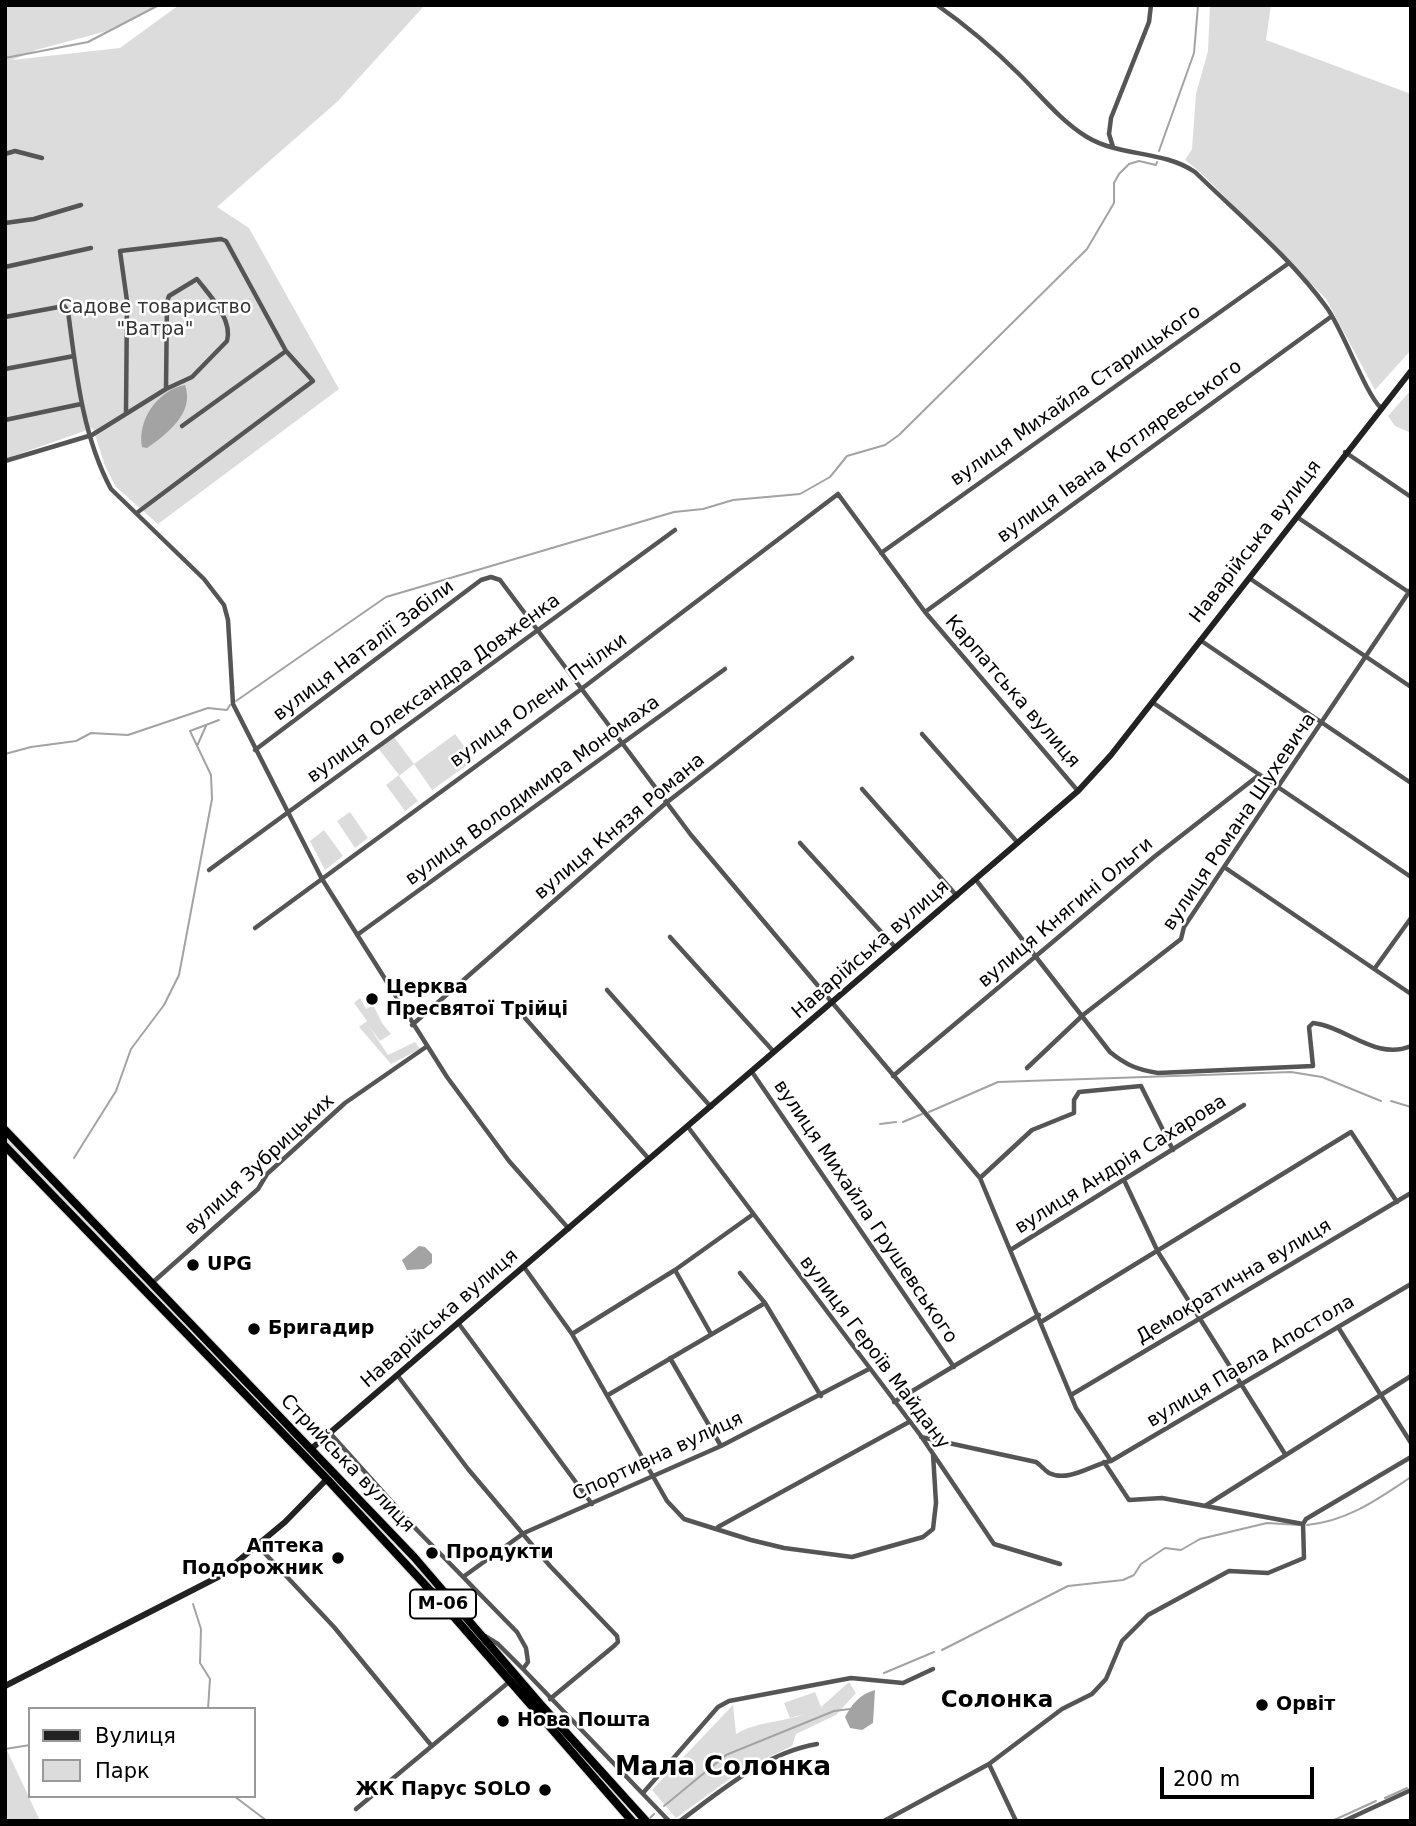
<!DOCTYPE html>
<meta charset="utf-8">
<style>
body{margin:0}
#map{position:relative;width:1416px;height:1826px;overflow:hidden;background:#fff;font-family:"DejaVu Sans",sans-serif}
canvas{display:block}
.frame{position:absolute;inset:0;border:7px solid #000;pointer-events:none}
.legend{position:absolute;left:28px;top:1707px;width:228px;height:91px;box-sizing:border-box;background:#fff;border:2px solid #999;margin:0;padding:9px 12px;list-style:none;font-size:21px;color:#000}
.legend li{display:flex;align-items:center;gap:14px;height:35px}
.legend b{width:35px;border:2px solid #999}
.scale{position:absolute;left:1160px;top:1767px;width:154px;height:32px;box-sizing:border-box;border:4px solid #000;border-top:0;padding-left:9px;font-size:21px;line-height:24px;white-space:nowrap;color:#000;-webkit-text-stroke:5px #fff;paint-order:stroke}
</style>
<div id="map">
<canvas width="1416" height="1826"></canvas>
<div class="frame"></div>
<ul class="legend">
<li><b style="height:9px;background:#222"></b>Вулиця</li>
<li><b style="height:19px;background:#dcdcdc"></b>Парк</li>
</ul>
<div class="scale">200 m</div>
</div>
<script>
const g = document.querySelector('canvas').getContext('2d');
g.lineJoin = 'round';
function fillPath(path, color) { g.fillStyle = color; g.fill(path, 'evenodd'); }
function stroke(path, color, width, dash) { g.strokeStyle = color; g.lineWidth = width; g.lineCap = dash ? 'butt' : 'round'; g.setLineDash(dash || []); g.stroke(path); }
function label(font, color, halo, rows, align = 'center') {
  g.font = font + ' "DejaVu Sans",sans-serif'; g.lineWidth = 5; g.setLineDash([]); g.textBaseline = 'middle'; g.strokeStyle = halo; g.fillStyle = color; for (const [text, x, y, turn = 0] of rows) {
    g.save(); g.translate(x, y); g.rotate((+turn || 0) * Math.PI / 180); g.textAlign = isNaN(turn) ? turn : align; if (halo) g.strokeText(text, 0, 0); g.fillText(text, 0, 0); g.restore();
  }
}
const green = new Path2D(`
 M5 5H159L107 31 36 50 12 60 120 48 179 5H425L337 102 217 207 249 228 339 389 158 524 116 487 105 466 93 428 5 459Z
 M1210 5H1271L1266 40 1411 94V350L1375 390 1326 299 1200 172 1185 160 1192 149 1196 94 1208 51Z
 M1411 390V433L1395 426 1388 416Z
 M455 734 474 760 432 790 414 764 399 776 418 801 405 811 386 785 399 775 378 748 394 737 414 764Z
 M350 812 368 838 355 848 337 821Z
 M324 830 343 856 325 870 310 841Z
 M360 998 366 1009 373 1005 382 1023 391 1034 380 1041 368 1025 388 1055 415 1042 420 1049 391 1064 359 1027 367 1021 354 1003Z
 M5 1137 217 1355 216 1356 5 1143Z
 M849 1682 856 1693 836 1715 796 1734 792 1746 742 1770 676 1818 652 1790 733 1705 736 1734C758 1721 781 1723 805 1714L790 1718 784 1703 815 1692 821 1707Z
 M5 1746 40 1821H5Z`);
const water = new Path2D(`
 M185 385C195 413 167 434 147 448L142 447C137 420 158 390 185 385Z
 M419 1246 425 1247 432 1254V1263L424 1269 407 1270 402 1260Z
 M875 1690 873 1723 862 1730 850 1728 845 1717C853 1703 859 1695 875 1690Z`);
const stream = new Path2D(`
 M5 58 88 42 159 5
 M1159 151 1194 53 1198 5
 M236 701 386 597 674 512 703 509 733 500 800 494 830 477 847 456 885 445 899 435 1087 249 1114 203V183L1119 174 1129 164 1139 161 1156 165 1157 162
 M197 746 206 726
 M5 754 31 747 76 741 91 733 128 735 208 708 227 710 230 705
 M1391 1101 1411 1107
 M929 1112 998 1082 1291 1072 1322 1077 1381 1101
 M903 1122 922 1114
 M880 1124 896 1122
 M74 1158 116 1091 131 1049 164 1005 179 975 212 799 211 775 190 731 219 720
 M1307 1525C1348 1521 1378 1499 1411 1477
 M193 1604 201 1629 200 1663 210 1679 208 1709
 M942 1650 1068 1586 1123 1580 1134 1575 1141 1564 1165 1548 1181 1550 1200 1539 1267 1523 1299 1525
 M884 1673 934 1652
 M5 1749 30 1745
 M234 1796 267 1821
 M1385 1798 1407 1788
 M664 1806 726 1755 834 1711 850 1709
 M650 1818 654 1814
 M1332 1821 1376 1801`);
const street = new Path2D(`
 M937 5C967 26 994 49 1020 75 1041 96 1061 121 1087 137 1120 157 1163 150 1195 172 1240 216 1290 257 1327 308 1344 332 1365 393 1381 408
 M1113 147 1109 134 1111 118 1149 22 1151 5
 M5 154 15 151 42 158
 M5 223 34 219 81 205
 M5 267 91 248
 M5 317 64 306 68 311C76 371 82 435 111 489L204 579 224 605 228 620 233 704 322 879 447 1077 509 1161 569 1229
 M5 369 74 356
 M126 412 127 301 120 251 221 239 226 241 286 351 313 381 138 512
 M5 420 81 404
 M182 426 286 351
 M1345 452 1411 497
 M5 461 92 435 166 389 192 377 227 341C233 319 210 296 197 279L169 296 167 302 166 389
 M838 496V494L925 612 1078 791
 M1297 517 1410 593
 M881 553 1289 263
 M1249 578 1411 687
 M925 612 1332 316
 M1200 640 1411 783
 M1152 702 1411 877
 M922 734 1018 843
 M255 750 481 580 491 577 500 580 691 835 980 1178 1076 1408 1111 1461
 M862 789 957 896
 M800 843 896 948
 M1224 867 1411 994
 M209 870 675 530
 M976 880 1110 1052C1126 1065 1138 1070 1158 1073L1313 1066 1309 1027 1313 1023C1347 1027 1376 1061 1411 1046
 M255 928 580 690 838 494
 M357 935 725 669
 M670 937 774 1052
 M1375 968 1411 918
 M607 990 711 1107
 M525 1018 649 1159
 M412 1025 666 803 852 658
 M1027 1068 1083 1015 1181 939 1184 927 1224 867 1411 589
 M752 1072 954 1367
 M893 1076 1154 857 1259 775
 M688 1127 921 1436 994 1544 1060 1564
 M980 1178 1032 1130 1074 1113V1100L1079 1092 1141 1086 1173 1150
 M1124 1180 1158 1252 1285 1454
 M1012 1249 1244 1105
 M524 1267 572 1334 667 1501 684 1519 751 1540 784 1548 852 1557 923 1537 933 1529 936 1503 933 1454
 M675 1270 711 1334
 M740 1273 765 1303 821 1396
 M152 1283 258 1189 267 1174 345 1103 426 1047
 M1041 1322 1351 1132 1397 1202
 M459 1324 592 1504
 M1338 1327 1411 1443
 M572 1334 675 1270 752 1215
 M670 1358 721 1446
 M398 1376 468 1469 550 1566 617 1636 618 1642 614 1646 550 1699
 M608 1395 765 1303
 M1071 1395 1411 1193
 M894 1402 1039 1315
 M330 1433 417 1530 517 1632 526 1648 528 1662 523 1669
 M921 1437 1036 1462C1041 1465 1044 1470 1049 1473 1069 1483 1092 1464 1111 1461L1411 1284
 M1104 1462 1129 1500 1162 1498 1303 1524
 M1205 1506 1411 1376
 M1303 1524 1306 1519 1411 1457
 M718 1527 909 1422
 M258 1546 334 1627 431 1745
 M463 1577 524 1533 721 1446 869 1369
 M485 1636 498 1644 523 1669 669 1821
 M989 1764 1016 1821
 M643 1793 718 1707 729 1701 851 1678 903 1683 933 1669
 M356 1809 509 1682
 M680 1821C722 1790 765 1753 817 1744
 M884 1821 989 1764 1062 1709 1092 1694 1106 1679 1122 1641 1148 1615 1229 1571 1268 1573 1304 1558 1303 1524
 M1344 1821 1411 1790`);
const secondary = new Path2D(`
 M311 1449 1078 791 1111 755 1411 371
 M5 1686 220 1576 285 1522 327 1479`);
const highway = new Path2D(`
 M5 1130 414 1557 543 1707 646 1821
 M5 1146 327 1479 441 1602 632 1821`);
const markers = [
 [372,999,7,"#000"],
 [193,1265,7,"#000"],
 [254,1329,7,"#000"],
 [432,1553,7,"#000"],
 [338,1558,7,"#000"],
 [1262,1705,7,"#000"],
 [503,1721,7,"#000"],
 [545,1790,7,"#000"]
];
const shields = [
 [443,1604,66]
];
const shieldNames = [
 ["М-06",443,1604]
];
const parkNames = [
 ["Садове товариство",155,308],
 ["\"Ватра\"",155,330]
];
const streetNames = [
 ["вулиця Михайла Старицького",1076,396,-35],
 ["вулиця Івана Котляревського",1120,452,-36],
 ["Наварійська вулиця",1256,542,-52],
 ["вулиця Наталії Забіли",364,651,-37],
 ["вулиця Олександра Довженка",434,689,-36],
 ["Карпатська вулиця",1012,692,49],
 ["вулиця Олени Пчілки",539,701,-36],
 ["вулиця Володимира Мономаха",533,791,-36],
 ["вулиця Романа Шухевича",1240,822,-56],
 ["вулиця Князя Романа",620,827,-40],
 ["вулиця Княгині Ольги",1066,913,-40],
 ["Наварійська вулиця",871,950,-41],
 ["вулиця Зубрицьких",260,1165,-43],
 ["вулиця Андрія Сахарова",1121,1165,-32],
 ["вулиця Михайла Грушевського",865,1212,56],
 ["Демократична вулиця",1234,1282,-31],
 ["Наварійська вулиця",440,1319,-41],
 ["вулиця Героїв Майдану",874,1353,53],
 ["вулиця Павла Апостола",1251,1362,-31],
 ["Спортивна вулиця",658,1457,-25],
 ["Стрийська вулиця",347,1464,46]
];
const poiNames = [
 ["Церква",386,988],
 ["Пресвятої Трійці",386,1010],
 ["UPG",207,1265],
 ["Бригадир",268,1329],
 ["Аптека",324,1547,"right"],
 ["Подорожник",324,1569,"right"],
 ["Продукти",446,1553],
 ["Орвіт",1276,1705],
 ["Нова Пошта",517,1721],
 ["ЖК Парус SOLO",531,1790,"right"]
];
const quarterNames = [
 ["Солонка",997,1701]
];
const districtNames = [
 ["Мала Солонка",723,1768]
];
fillPath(green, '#dcdcdc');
fillPath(water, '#a3a3a3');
stroke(stream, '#a3a3a3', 2);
stroke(highway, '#dbdbdb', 10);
stroke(street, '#555', 4.5);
stroke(secondary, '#222', 6);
stroke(highway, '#000', 8);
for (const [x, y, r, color] of markers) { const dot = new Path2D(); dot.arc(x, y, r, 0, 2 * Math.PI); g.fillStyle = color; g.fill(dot); stroke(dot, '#fff', 2.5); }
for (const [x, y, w] of shields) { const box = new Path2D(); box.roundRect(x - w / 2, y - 14.5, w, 29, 5); g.fillStyle = '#fff'; g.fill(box); stroke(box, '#000', 2); }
label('bold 18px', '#000', null, shieldNames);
label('19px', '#333', '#fff', parkNames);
label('19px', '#000', '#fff', streetNames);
label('bold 19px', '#000', '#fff', poiNames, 'left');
label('bold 23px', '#000', '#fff', quarterNames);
label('bold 26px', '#000', '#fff', districtNames);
</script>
